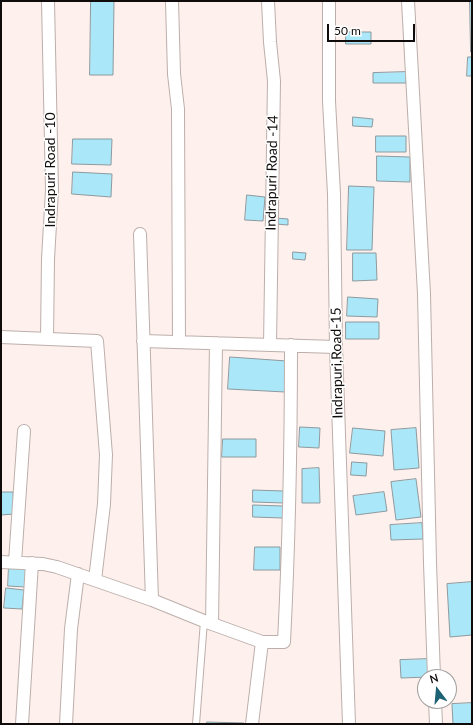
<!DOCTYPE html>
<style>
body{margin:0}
#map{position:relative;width:473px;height:725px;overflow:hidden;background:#fef0ec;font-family:Lato,sans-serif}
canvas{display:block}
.frame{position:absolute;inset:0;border:2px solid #100c0b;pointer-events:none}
.north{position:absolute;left:417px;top:669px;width:40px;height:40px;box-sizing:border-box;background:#fff;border:1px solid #9f9e9d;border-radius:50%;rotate:344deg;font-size:11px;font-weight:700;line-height:16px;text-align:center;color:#100c0b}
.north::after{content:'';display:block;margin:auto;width:14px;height:18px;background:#1c6273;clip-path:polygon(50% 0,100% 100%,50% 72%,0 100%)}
.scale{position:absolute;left:327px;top:24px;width:88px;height:18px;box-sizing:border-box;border:2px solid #100c0b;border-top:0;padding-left:5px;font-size:12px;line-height:14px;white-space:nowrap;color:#100c0b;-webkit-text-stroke:3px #fff;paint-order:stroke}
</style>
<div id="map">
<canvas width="473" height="725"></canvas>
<div class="frame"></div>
<div class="north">N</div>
<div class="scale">50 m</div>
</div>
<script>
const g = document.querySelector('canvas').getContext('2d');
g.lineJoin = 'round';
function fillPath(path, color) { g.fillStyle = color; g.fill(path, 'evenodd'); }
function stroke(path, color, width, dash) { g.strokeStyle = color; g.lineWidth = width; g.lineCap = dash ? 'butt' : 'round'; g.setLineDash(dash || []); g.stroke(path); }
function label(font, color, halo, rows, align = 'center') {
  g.font = font + ' Lato,sans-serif'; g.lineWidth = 3; g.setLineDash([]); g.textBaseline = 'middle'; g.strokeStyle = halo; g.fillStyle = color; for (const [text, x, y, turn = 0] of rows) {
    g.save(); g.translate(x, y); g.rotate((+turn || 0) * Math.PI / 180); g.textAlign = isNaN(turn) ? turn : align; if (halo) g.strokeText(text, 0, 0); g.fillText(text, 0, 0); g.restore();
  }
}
const building = new Path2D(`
 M91 1H114L113 75H90Z
 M470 1H472V52H471Z
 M346 32H371V44H346Z
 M468 57H472V76H467Z
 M406 72V83H373V73Z
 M353 117 373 119 372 127 353 126Z
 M376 136H406V152H376Z
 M73 139H112L111 165 72 164Z
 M377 156 410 157V182L377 181Z
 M73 172 112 174 111 197 72 194Z
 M349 186 374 187 372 250H347Z
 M247 195 265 197 263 221 245 220Z
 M276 218 288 219V225L276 224Z
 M293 252 306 253 305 260 293 259Z
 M353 253H376L377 280 353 281Z
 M348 297 378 299 377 317 347 316Z
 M346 322H379V339H346Z
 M230 357 287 361 285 392 228 389Z
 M300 427 320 428 319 448 299 447Z
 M353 428 385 431 383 456 350 453Z
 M416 428 419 468 394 470 391 430Z
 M223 439H256V457H222Z
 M352 462 367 463 366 476 351 475Z
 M319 468 320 503H302V469Z
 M416 479 421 517 396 520 391 482Z
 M253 490 284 491V503L253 502Z
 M1 492H13L14 514 1 515Z
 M384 492 387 511 356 515 353 496Z
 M253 505 283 506V518L253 517Z
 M422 523 423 539 391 540 390 525Z
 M255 547H280V570H254Z
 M9 565 26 566 25 587 8 586Z
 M472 582V635L450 637 447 584Z
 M6 588 24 590 22 609 4 608Z
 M429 659V677L401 678 400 660Z
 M472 703V724H453L452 704Z
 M207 722 244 723V724H207Z`);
const lane = new Path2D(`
 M196 724 204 621`);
const street = new Path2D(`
 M172 1 174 74 178 109 179 342
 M268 1 270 42 274 81 270 345
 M329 1V101L334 194 336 347 349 724
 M408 1 424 294 430 563 434 677
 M140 234 152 600
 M1 337 97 341 106 455 104 504 95 580
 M47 339 48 259 52 190 48 1
 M143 341 336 347
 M1 562 43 564 57 567 152 600 204 621 262 642H284C289 543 291 445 291 345
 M15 562 24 431
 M212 624 216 343
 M435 701 436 724
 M22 724 32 563
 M66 724 71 629 78 574
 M252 724 262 642`);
const streetNames = [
 ["Indrapuri Road -10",50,170,-90],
 ["Indrapuri Road -14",272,173,-89],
 ["Indrapuri,Road-15",337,363,-91]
];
fillPath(building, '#aae7f9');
stroke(building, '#8d9a9e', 1);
stroke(lane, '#bcafab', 8);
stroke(street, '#bcafab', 14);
stroke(lane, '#fff', 6);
stroke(street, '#fff', 12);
label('14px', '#100c0b', '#fff', streetNames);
</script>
